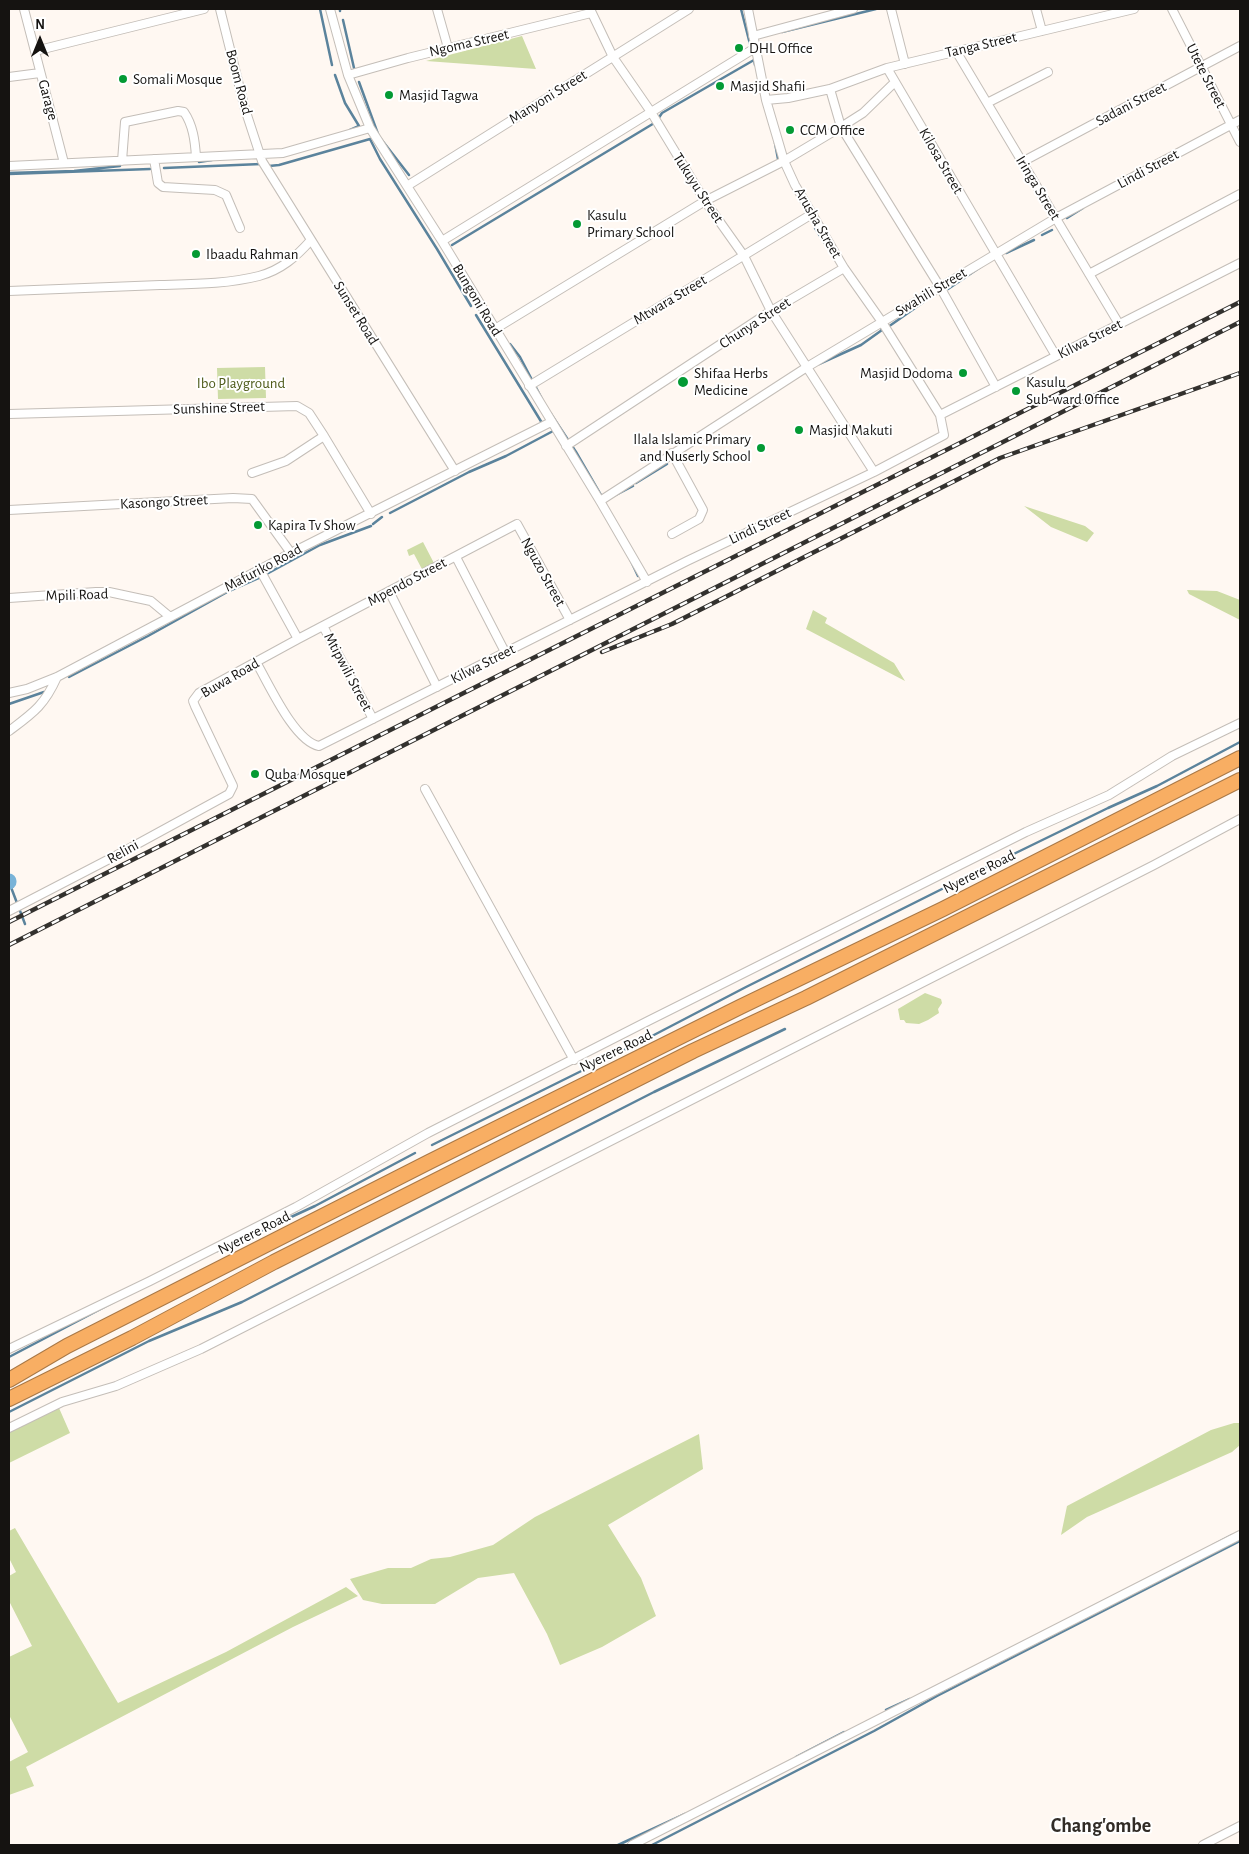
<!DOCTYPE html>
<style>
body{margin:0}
#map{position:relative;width:1249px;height:1854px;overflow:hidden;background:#fff8f2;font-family:"Alegreya Sans",sans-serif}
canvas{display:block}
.frame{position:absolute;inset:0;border:10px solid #151311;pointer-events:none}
.north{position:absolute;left:15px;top:15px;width:50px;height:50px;-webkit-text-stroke:4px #fff;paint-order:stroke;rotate:0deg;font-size:14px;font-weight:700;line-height:20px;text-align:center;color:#151311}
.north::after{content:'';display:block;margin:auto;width:18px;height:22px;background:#151311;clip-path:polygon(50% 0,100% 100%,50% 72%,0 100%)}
</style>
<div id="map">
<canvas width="1249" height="1854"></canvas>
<div class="frame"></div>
<div class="north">N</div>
</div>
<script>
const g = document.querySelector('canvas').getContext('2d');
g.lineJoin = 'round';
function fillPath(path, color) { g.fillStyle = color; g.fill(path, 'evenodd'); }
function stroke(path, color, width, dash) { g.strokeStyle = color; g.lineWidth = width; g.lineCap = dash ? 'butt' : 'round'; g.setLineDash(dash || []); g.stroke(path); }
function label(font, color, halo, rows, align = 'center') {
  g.font = font + ' "Alegreya Sans",sans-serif'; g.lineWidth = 4; g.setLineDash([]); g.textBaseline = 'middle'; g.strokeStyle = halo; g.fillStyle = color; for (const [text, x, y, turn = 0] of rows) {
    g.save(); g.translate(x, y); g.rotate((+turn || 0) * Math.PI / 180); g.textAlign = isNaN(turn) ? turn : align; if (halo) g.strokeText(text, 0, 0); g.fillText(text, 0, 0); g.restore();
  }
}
const green = new Path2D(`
 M522 36 536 69 426 61Z
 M265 367 266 398 218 399 217 368Z
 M1024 506 1085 526 1094 533 1087 542 1051 527Z
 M423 542 436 567 424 573 414 554 409 556 407 550Z
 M1187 590 1217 591 1240 600V620L1189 594Z
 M813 610 827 618 825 623 894 663 905 681 806 629Z
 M925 993 941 999 942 1003 938 1009 939 1013 928 1020 919 1024 906 1023 904 1020H900L898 1009Z
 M59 1408 70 1433 9 1463V1431Z
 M1234 1423H1240V1445L1232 1452 1087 1517 1061 1535 1067 1506 1211 1430Z
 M699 1434 703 1469 608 1525 641 1578 656 1616 602 1647 560 1665 547 1634 514 1573 478 1578 435 1604H382L363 1600 350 1579 388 1568H411L431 1559 450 1557 493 1545 535 1517Z
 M15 1528 118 1703 226 1652 346 1587 358 1596 293 1627 26 1767 34 1786 9 1795V1762L28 1752 9 1715V1657L32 1646 9 1601V1576L16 1572 9 1558V1531Z`);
const stream = new Path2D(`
 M320 9 332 65
 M340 9V11
 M741 9 751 48
 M343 20 354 68
 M782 32 876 9
 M335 75 345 103 359 126 350 130
 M359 82 378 134
 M381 139 409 175
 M775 143 778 159
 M199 162 212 160
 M269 166 279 165 370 139 380 159 437 249 471 306
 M164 168 261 164
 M9 173 74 171 120 166
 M9 174 150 169
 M1067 218 1083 208
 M815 228 826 245
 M1042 235 1052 230
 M452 245 656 122 662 113 754 60 755 65
 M1006 253 1034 240
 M947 286 948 289 982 266
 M476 315 542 423
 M888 327 925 301
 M510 344 520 357 542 399
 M819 364 861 345 882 330 881 328
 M551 414 576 452 602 497
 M636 483 667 464
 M612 497 633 486
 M390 513 469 472 506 456 555 430
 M373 524 382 517
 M631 561 638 576
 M69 677 148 636 229 591 263 576 320 545 371 526
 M9 704 44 692
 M9 882 25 924
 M432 1145 652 1036 746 987 948 886 1108 808 1157 786 1240 742
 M217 1251 315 1206 415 1153
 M9 1357 114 1302
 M9 1412 149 1341 242 1302 654 1092 785 1029
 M1213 1545 1232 1535
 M886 1710 910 1699
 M796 1757 844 1732
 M618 1845 685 1814
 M652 1845 874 1731 937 1696 1240 1541`);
const river = new Path2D(`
 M9 881V882`);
const street = new Path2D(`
 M24 9 64 163
 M220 9 245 109 262 161 455 471
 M330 9 348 75 370 128 442 241 600 501 647 582
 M437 9 448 48
 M590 9 613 57 651 112 705 201 744 256 771 311 874 472
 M891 9 905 64
 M1036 9 1042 31
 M1172 9 1240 142
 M753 36 853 9
 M35 51 204 9
 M956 51 1119 324
 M887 68 1056 356
 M348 75 408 58 591 13
 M9 77 40 73
 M830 89 841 127 940 287 996 387
 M766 100 788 98 830 89 887 68 1134 9
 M987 103 1048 72
 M154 159 158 183 163 187 215 190 226 195 240 228
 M122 161 125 122 178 111 184 112C193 125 195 141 196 157
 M1022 162 1240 46
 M9 166 283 153 370 128
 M407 186 689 9
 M442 241 755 48
 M1089 274 1240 194
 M9 291C59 289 110 287 160 285 193 284 227 284 259 276 281 270 296 257 311 240
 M495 329 705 201 784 161 841 127 863 113 895 82
 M529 386 812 214
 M9 414 297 406 309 413 324 436 371 514
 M940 415 1240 263
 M566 446 771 311 844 268
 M252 473 286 461 324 436
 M600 501 807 367 1056 218 1240 120
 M9 510 233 498 252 499 291 553
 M672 534 699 519 703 510 672 453
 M456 557 505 652
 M260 570 298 639
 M389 591 437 687
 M9 598 96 592H109L151 601 169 616
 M323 626 373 719
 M256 662C269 684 294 741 319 746L687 561 874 472 944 435 940 415 882 322 844 268 795 185 784 161 766 100 748 9
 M9 693 27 689 57 677 291 553 551 422
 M9 731C33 713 44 706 57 677
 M425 789 574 1060
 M9 911 119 854 229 794 233 786 195 706 193 701 199 693 298 639 517 524 570 620
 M9 1349 150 1281 296 1207 428 1133 648 1021 1026 832 1109 795 1172 756 1240 723
 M9 1428 62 1402 116 1386 201 1349 1154 865 1240 819
 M632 1845 1240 1535
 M1203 1845 1240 1826`);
const highway = new Path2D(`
 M9 1380 67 1346 429 1162 740 1007 943 909 1240 758
 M9 1399 132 1338 274 1262 693 1051 806 998 1240 780`);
const rail = new Path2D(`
 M602 652 672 624 1000 458 1240 373
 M9 922 1240 302
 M9 945 1240 322`);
const markers = [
 [739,48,5,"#039a34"],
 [123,79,5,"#039a34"],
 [720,86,5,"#039a34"],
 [389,95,5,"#039a34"],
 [790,130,5,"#039a34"],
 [577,224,5,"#039a34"],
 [196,254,5,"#039a34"],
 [963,373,5,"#039a34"],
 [683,382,6,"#039a34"],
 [1016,391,5,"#039a34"],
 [799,430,5,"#039a34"],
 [761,448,5,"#039a34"],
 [258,525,5,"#039a34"],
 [255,774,5,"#039a34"]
];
const streetNames = [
 ["Ngoma Street",469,43,-13],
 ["Tanga Street",981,45,-13],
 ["Utete Street",1206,76,63],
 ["Boom Road",239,82,75],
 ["Manyoni Street",548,97,-32],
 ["Garage",48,100,75],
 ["Sadani Street",1131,104,-28],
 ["Kilosa Street",941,161,60],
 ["Lindi Street",1148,169,-28],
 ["Tukuyu Street",698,188,57],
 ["Iringa Street",1038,188,59],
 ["Arusha Street",818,223,60],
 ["Swahili Street",931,292,-31],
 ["Bungoni Road",477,300,59],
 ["Mtwara Street",670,300,-31],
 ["Sunset Road",356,313,58],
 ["Chunya Street",755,323,-33],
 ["Kilwa Street",1090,339,-27],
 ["Sunshine Street",219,408,-2],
 ["Kasongo Street",164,502,-3],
 ["Lindi Street",760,526,-25],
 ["Mafuriko Road",263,568,-28],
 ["Nguzo Street",543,572,61],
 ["Mpendo Street",407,582,-28],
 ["Mpili Road",77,595,-2],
 ["Kilwa Street",483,664,-27],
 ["Mtipwili Street",348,672,62],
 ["Buwa Road",230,678,-30],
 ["Relini",123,852,-29],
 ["Nyerere Road",979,872,-27],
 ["Nyerere Road",616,1051,-26],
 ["Nyerere Road",254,1233,-27]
];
const poiNames = [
 ["DHL Office",749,48],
 ["Somali Mosque",133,79],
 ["Masjid Shafii",730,86],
 ["Masjid Tagwa",399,95],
 ["CCM Office",800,130],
 ["Kasulu",587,215],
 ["Primary School",587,232],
 ["Ibaadu Rahman",206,254],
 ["Shifaa Herbs",694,373],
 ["Medicine",694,390],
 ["Masjid Dodoma",953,373,"right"],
 ["Kasulu",1026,382],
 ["Sub-ward Office",1026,399],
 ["Masjid Makuti",809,430],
 ["Ilala Islamic Primary",751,439,"right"],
 ["and Nuserly School",751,456,"right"],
 ["Kapira Tv Show",268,525],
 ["Quba Mosque",265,774]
];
const parkNames = [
 ["Ibo Playground",241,383]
];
const districtNames = [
 ["Chang'ombe",1101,1826]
];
fillPath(green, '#cedca6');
stroke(stream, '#5b839c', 2.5);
stroke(river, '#79b3d8', 15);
stroke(street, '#c4beb8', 10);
stroke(highway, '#a97846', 16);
stroke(street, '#fff', 8);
stroke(highway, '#f8ae63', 14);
stroke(rail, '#33312e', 4.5);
stroke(rail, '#fff', 2.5, [8]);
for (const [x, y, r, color] of markers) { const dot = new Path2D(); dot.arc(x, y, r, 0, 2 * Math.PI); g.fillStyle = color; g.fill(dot); stroke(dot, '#fff', 2); }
label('15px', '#151311', '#fff', streetNames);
label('15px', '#151311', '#fff', poiNames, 'left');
label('15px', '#4f5c1c', '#fff', parkNames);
label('bold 20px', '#312c27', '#fff', districtNames);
</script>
